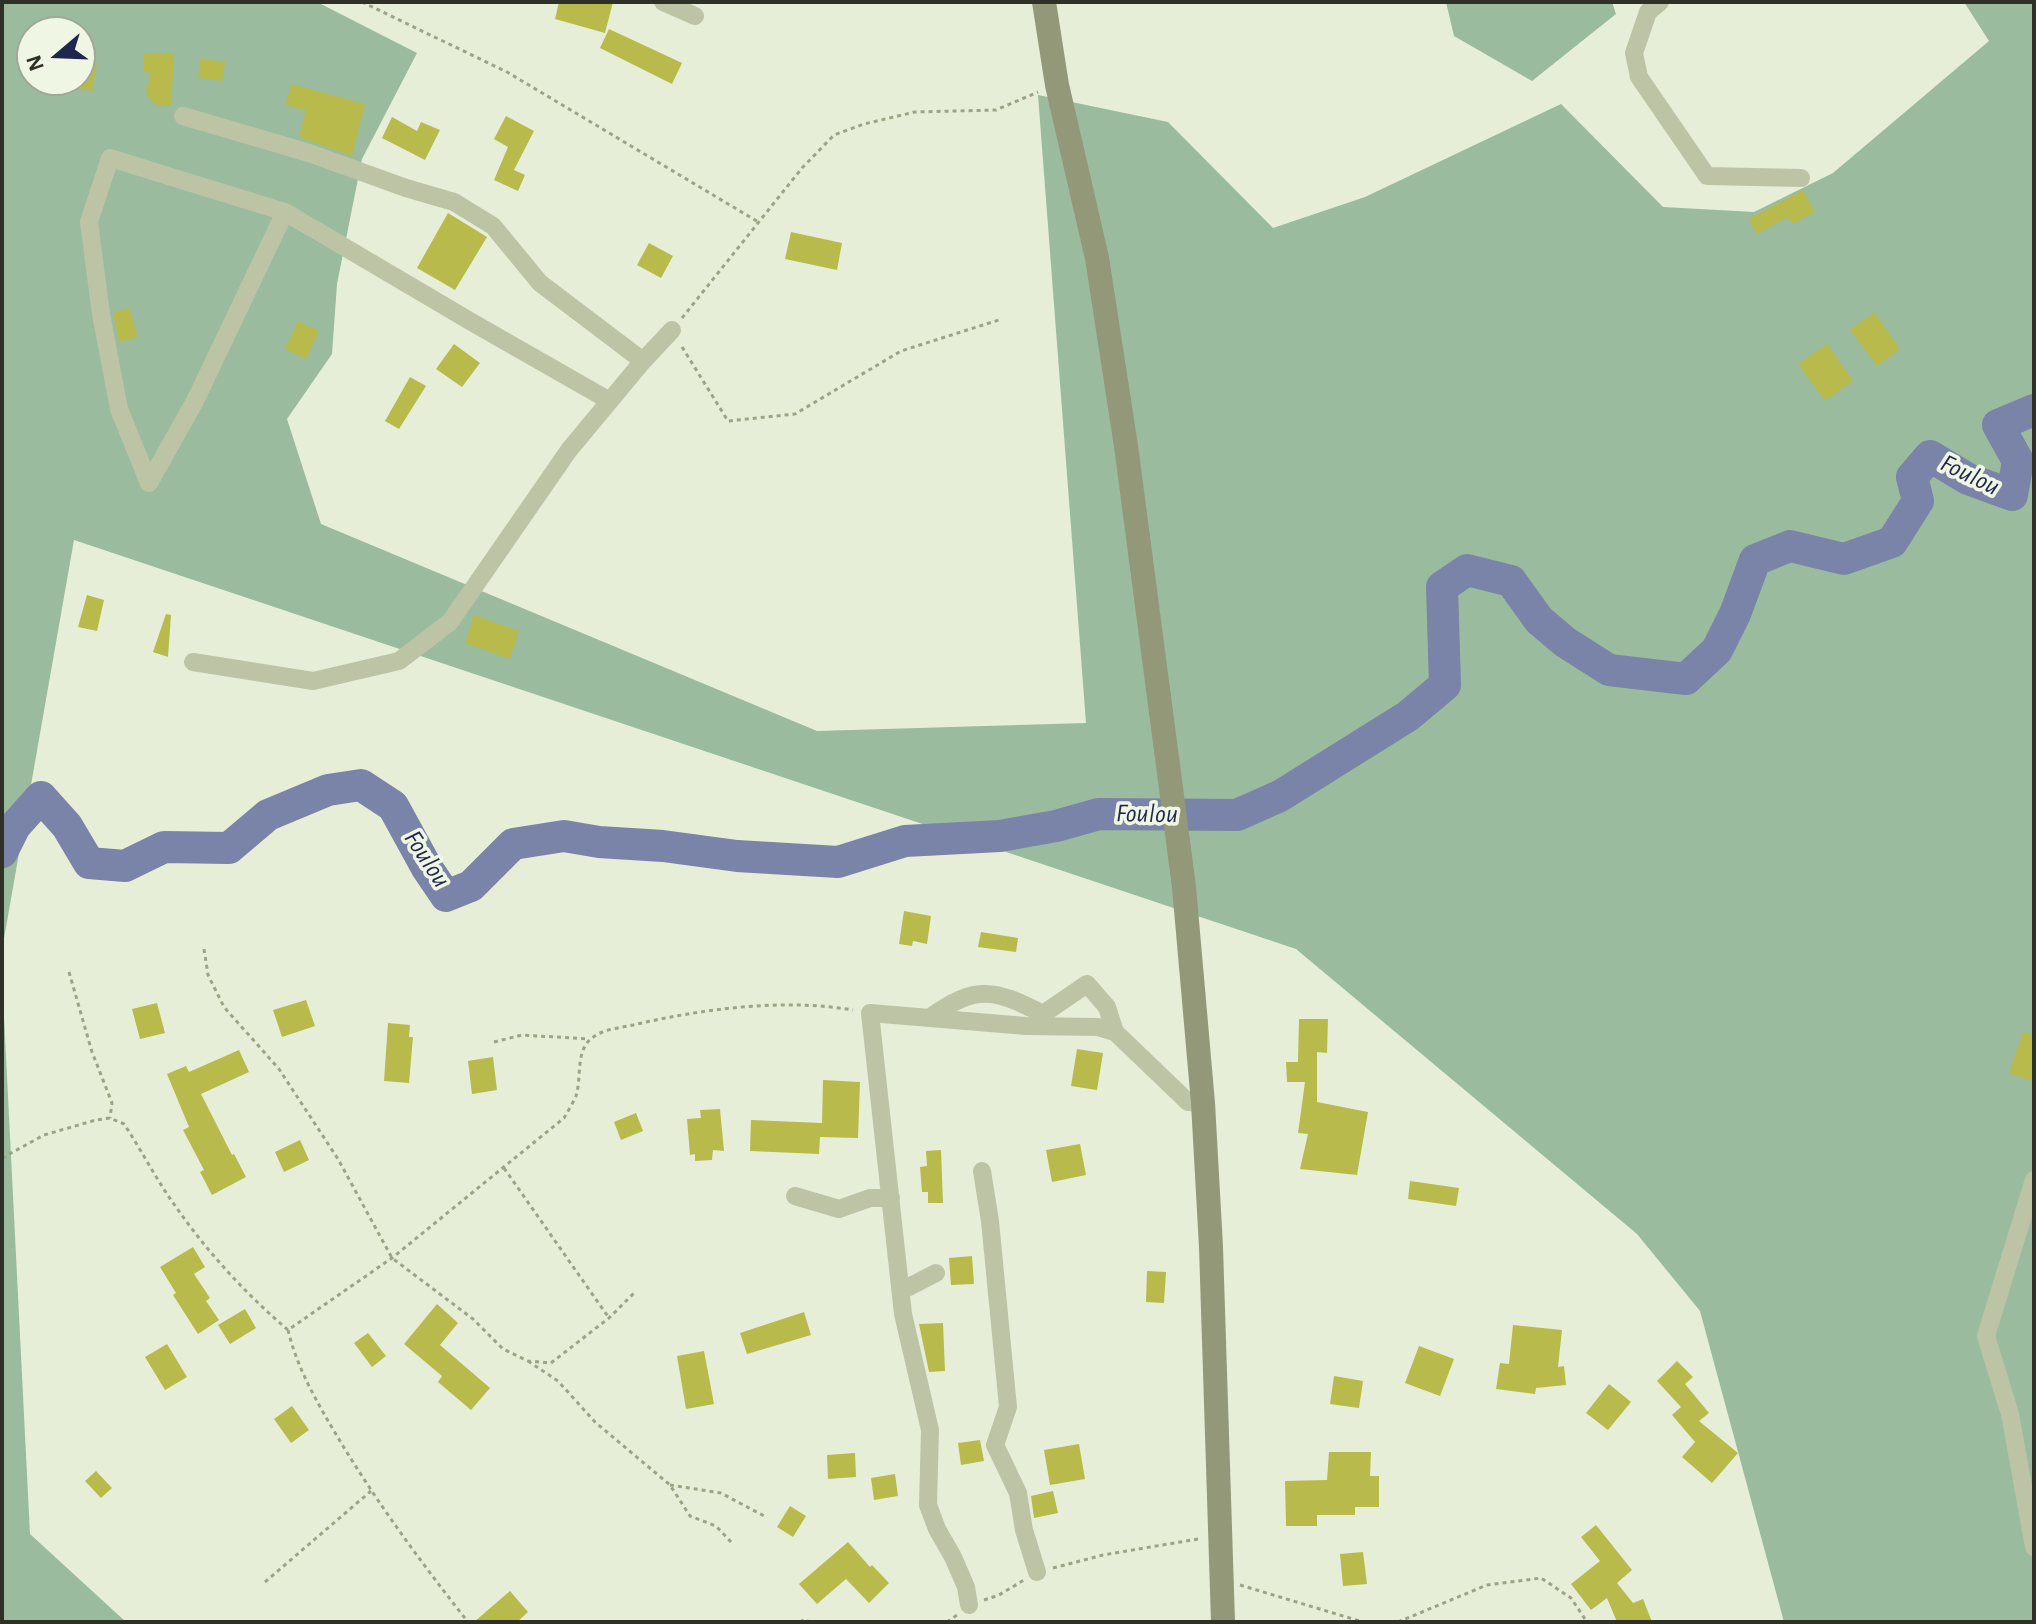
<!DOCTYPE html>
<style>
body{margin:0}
#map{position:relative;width:2036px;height:1624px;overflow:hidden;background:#e7eed8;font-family:"Alegreya Sans",sans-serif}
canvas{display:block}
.frame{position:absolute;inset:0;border:4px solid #303126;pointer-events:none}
.north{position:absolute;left:16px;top:16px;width:80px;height:80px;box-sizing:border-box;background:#f0f6e4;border:2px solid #a3a798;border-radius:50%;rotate:251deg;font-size:22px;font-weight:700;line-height:32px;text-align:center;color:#303126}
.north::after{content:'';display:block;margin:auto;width:28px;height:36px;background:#20274e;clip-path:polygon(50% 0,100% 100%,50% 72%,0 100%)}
</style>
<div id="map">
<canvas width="2036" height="1624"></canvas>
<div class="frame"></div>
<div class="north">N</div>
</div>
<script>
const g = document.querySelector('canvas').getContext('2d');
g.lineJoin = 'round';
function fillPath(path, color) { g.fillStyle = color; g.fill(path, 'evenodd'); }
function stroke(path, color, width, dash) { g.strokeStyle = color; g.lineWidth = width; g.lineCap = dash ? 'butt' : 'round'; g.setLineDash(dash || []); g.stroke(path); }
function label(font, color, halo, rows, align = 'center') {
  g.font = font + ' "Alegreya Sans",sans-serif'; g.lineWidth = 7; g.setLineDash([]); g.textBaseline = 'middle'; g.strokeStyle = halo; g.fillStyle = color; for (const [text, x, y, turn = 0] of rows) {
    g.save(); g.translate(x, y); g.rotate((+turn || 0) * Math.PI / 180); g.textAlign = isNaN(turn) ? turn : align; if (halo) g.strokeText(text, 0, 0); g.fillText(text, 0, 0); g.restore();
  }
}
const green = new Path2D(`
 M2 2H317L417 53 362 159 337 284 332 354 287 419 321 524 817 731 1086 723 1038 95 1168 122 1273 228 1365 197 1561 104 1663 207 1754 212 1833 173 1989 41 1964 2H2034V1622H1784L1700 1311 1637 1234 1296 949 74 540 2 950ZM32 32H80V80H32Z
 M1446 2H1612L1616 14 1532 81 1454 36Z
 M2 977 30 1534 126 1622H2Z`);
const river = new Path2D(`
 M2 852 15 826 41 797 67 826 89 863 125 866 164 847 229 848 268 815 328 790 361 785 393 806 427 868 446 896 471 886 513 844 564 836 599 842 663 846 737 856 838 862 905 841 1000 836 1056 826 1099 814 1237 815 1280 796 1408 716 1445 685 1442 587 1467 570 1511 581 1539 620 1565 642 1609 670 1686 679 1717 650 1735 614 1755 560 1790 546 1844 559 1892 542 1918 501 1912 477 1930 456 1968 479 2012 495 2018 461 1998 425 2034 410`);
const building = new Path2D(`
 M559 2H613L605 33 555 19Z
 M609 29 682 63 672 84 600 48Z
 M144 53 174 54 171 106H156L148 97 146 90 151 73 143 72Z
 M201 58 225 62 222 81 198 78Z
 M80 61 97 63 92 91 80 89Z
 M291 84 365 104 352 156 299 137 306 110 286 105Z
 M506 116 534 131 514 170 525 175 518 191 494 180 508 147 494 139Z
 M392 117 417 131 421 122 440 130 425 160 382 138Z
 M1803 190 1815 212 1792 224 1788 217 1757 234 1749 219Z
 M448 213 487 237 455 290 417 268Z
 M791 232 842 243 837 270 785 259Z
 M649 243 673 256 661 278 637 265Z
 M129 308 138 337 119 342 113 313Z
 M1874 312 1900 349 1877 366 1850 330Z
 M298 321 319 331 306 359 285 349Z
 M454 344 480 363 462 387 436 369Z
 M1827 344 1853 381 1825 401 1798 364Z
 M410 377 426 386 399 429 385 421Z
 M87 595 104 600 97 631 78 627Z
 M166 614 171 615 168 657 153 652Z
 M474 615 519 631 510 659 465 643Z
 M904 911 931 916 927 944 913 941 912 946 899 944Z
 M981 932 1018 938 1016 952 978 947Z
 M306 1000 315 1026 282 1037 273 1010Z
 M157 1003 165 1033 140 1039 132 1009Z
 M1299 1019H1328L1327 1053 1317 1052V1102L1368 1112 1357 1175 1300 1169 1308 1134 1298 1133 1305 1082H1287L1286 1062H1298Z
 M388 1023 410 1025 409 1037H413L409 1083 384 1081Z
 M2023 1032 2034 1036V1082L2009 1073Z
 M1077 1049 1103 1053 1097 1090 1071 1086Z
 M239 1050 249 1072 201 1094 232 1155 234 1154 246 1177 212 1195 200 1172 204 1170 183 1130 189 1127 167 1074 186 1066 189 1072Z
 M493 1057 497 1090 472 1094 468 1061Z
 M823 1080 860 1082 858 1138 820 1137 819 1154 750 1151 751 1120 822 1123Z
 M720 1109 724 1151 713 1150 712 1160 695 1161V1154L690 1155 687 1119 701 1118 700 1110Z
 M636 1113 643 1131 621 1140 614 1122Z
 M300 1140 309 1160 284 1172 275 1152Z
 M1080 1144 1086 1175 1052 1182 1046 1150Z
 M941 1150 943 1203H928V1192H922L920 1167 927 1166 926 1151Z
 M1410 1181 1459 1188 1456 1206 1408 1199Z
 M193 1247 205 1267 194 1274 210 1298 206 1301 219 1320 198 1334 173 1295 176 1293 160 1267Z
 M972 1256 974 1284 951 1285 949 1258Z
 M1147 1271 1166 1272 1164 1303 1146 1302Z
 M437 1304 458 1323 440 1345 490 1388 471 1410 438 1382 442 1376 404 1344Z
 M245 1309 256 1328 230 1344 218 1325Z
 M804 1312 811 1335 747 1354 740 1333Z
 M943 1323 945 1371 929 1372 919 1324Z
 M1513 1325 1562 1330 1558 1367 1564 1366 1566 1385 1536 1388 1535 1394 1496 1389 1500 1363 1509 1364Z
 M368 1333 386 1356 372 1367 354 1343Z
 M167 1344 187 1377 165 1390 145 1357Z
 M1419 1346 1454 1359 1440 1396 1405 1383Z
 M704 1351 714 1404 686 1409 677 1356Z
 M1677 1361 1693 1377 1685 1384 1709 1413 1699 1421 1738 1453 1712 1483 1682 1457 1695 1442 1672 1415 1681 1407 1657 1381Z
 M1334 1376 1363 1381 1359 1408 1330 1404Z
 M1609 1384 1631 1402 1608 1430 1586 1413Z
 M292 1406 309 1430 291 1443 274 1419Z
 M980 1440 984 1461 961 1465 958 1443Z
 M1079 1444 1085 1479 1050 1485 1044 1450Z
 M1329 1452H1371L1370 1476H1379V1507H1355V1515H1317V1526H1286L1285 1481 1327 1480Z
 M855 1453 856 1477 828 1479 827 1455Z
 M96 1471 112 1488 101 1498 85 1481Z
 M895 1474 898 1496 874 1500 871 1478Z
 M1053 1491 1058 1513 1034 1518 1031 1496Z
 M790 1506 806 1516 793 1537 777 1527Z
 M1596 1525 1632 1570 1617 1583 1633 1603 1643 1599 1652 1622H1617L1607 1598 1591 1610 1571 1584 1600 1561 1581 1537Z
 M848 1542 870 1567 872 1565 889 1583 869 1603 846 1579 817 1604 799 1584Z
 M1363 1552 1367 1584 1343 1586 1340 1554Z
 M510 1591 528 1612 517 1622H474Z`);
const path = new Path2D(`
 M362 2 507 72 760 223
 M682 318 802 168 834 135 864 124 915 112 996 110 1038 92
 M682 347 728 421 795 414 901 351 1002 319
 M204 949 208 975 224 1007 279 1069 338 1159 392 1258 473 1319 503 1349 528 1361 551 1363 609 1318 634 1293
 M69 972 92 1052 112 1103 110 1118
 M494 1042 522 1035 589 1039
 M2 1158 44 1135 96 1120 110 1118 124 1124C142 1151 157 1181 176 1207 208 1253 246 1294 288 1330L392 1258 564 1118C568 1111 573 1103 576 1096 582 1077 575 1051 592 1038 603 1029 619 1028 633 1025 702 1009 782 998 853 1010
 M504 1168 609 1318
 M288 1330C298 1372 321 1409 343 1446 381 1508 423 1565 468 1622
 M528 1361 558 1381 595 1422 670 1485 690 1516 716 1526 731 1542
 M670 1485 721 1493 766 1517
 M1053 1568 1103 1555 1198 1539
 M265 1582 371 1491
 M1240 1585 1363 1622
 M984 1600 999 1595 1024 1580
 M800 1622 806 1619 808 1622
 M947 1622 957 1615
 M1398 1622 1487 1585 1541 1578 1571 1598 1587 1622`);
const street = new Path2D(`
 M663 2 695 16
 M1660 2 1648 12 1634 53 1639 77 1707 176 1801 178
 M183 116 309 153 406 188 454 202 493 226 540 283 643 361
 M149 483 119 409 101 314 89 222 110 158 285 212 475 324 610 401
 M149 483 195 401 285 212
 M193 662 313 681 399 661 450 622 569 450 643 361 672 330
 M929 1018C977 984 994 989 1043 1014L1087 984 1107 1007 1115 1032
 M982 1171 990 1221 1008 1407 995 1445 1018 1493 1024 1530 1037 1572
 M2034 1180 1986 1336 2010 1414 2034 1547
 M795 1196 839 1209 870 1198H891
 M901 1291 936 1273
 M969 1605 966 1587 953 1557 937 1529 928 1505 930 1430 903 1314 870 1013 1026 1026 1098 1027 1115 1032 1188 1102 1203 1103`);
const secondary = new Path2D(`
 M1044 2 1057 85 1097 258 1126 446 1184 887 1203 1103 1211 1247 1223 1622`);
const waterNames = [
 ["Foulou",1970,475,26],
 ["Foulou",1147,814,1],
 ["Foulou",427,859,57]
];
fillPath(green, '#9abb9e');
stroke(river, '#7a83a8', 32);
fillPath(building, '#b8ba4b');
stroke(path, '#9da385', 3, [4, 4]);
stroke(street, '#bdc4a6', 18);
stroke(secondary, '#939878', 24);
label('italic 26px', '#20274e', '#f0f6e4', waterNames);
</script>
